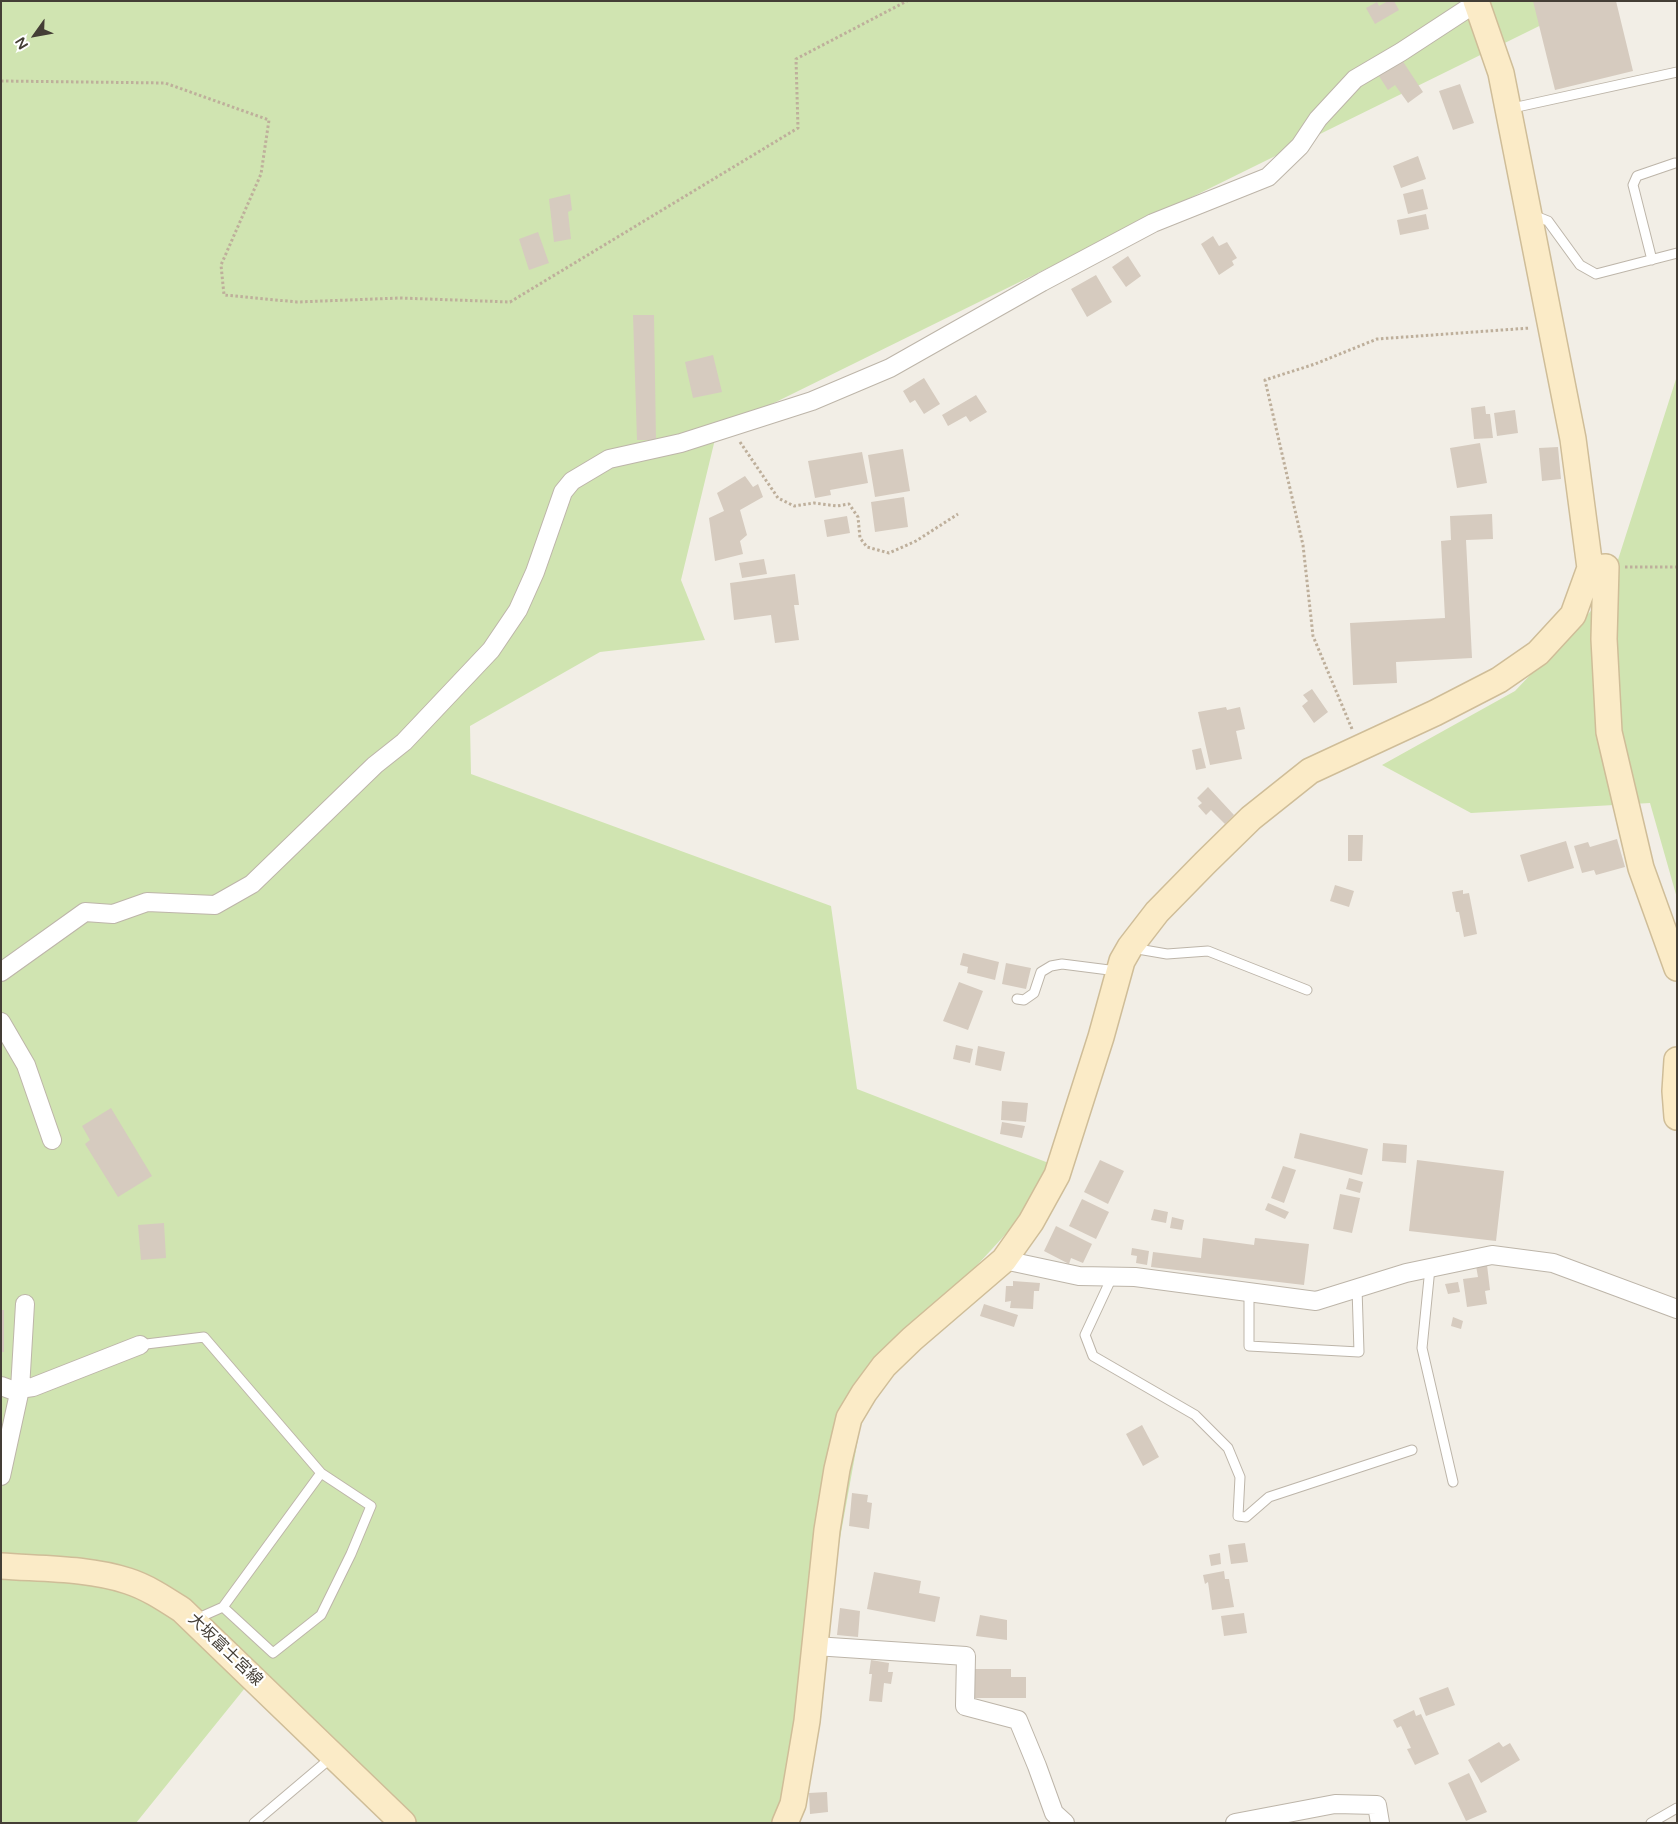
<!DOCTYPE html>
<meta charset="utf-8">
<style>
body{margin:0}
#map{position:relative;width:1678px;height:1824px;overflow:hidden;background:#f2eee6;font-family:"Varela Round",sans-serif}
canvas{display:block}
.frame{position:absolute;inset:0;border:2px solid #443e36;pointer-events:none}
.north{position:absolute;left:10px;top:10px;width:50px;height:50px;-webkit-text-stroke:4px #fff;paint-order:stroke;rotate:238deg;font-size:14px;font-weight:700;line-height:20px;text-align:center;color:#443e36}
.north::after{content:'';display:block;margin:auto;width:18px;height:22px;background:#443e36;clip-path:polygon(50% 0,100% 100%,50% 72%,0 100%)}
</style>
<div id="map">
<canvas width="1678" height="1824"></canvas>
<div class="frame"></div>
<div class="north">N</div>
</div>
<script>
const g = document.querySelector('canvas').getContext('2d');
g.lineJoin = 'round';
function fillPath(path, color) { g.fillStyle = color; g.fill(path, 'evenodd'); }
function stroke(path, color, width, dash) { g.strokeStyle = color; g.lineWidth = width; g.lineCap = dash ? 'butt' : 'round'; g.setLineDash(dash || []); g.stroke(path); }
function label(font, color, halo, rows, align = 'center') {
  g.font = font + ' "Varela Round","Noto Sans JP",sans-serif'; g.lineWidth = 4.5; g.setLineDash([]); g.textBaseline = 'middle'; g.strokeStyle = halo; g.fillStyle = color; for (const [text, x, y, turn = 0] of rows) {
    g.save(); g.translate(x, y); g.rotate((+turn || 0) * Math.PI / 180); g.textAlign = isNaN(turn) ? turn : align; if (halo) g.strokeText(text, 0, 0); g.fillText(text, 0, 0); g.restore();
  }
}
const green = new Path2D(`
 M1 1H1590L717 431 681 580 705 640 600 652 470 726 471 774 831 906 857 1089 1059 1167 1014 1225 868 1384 805 1731 782 1823H395L253 1678 136 1823H1Z
 M1677 376V898L1650 803 1471 813 1382 765 1515 691 1607 594Z`);
const building = new Path2D(`
 M1388 1H1394L1399 10 1375 24 1366 8 1377 2 1379 6Z
 M1533 1H1616L1633 71 1555 90Z
 M1402 60 1423 92 1408 103 1395 85 1388 90 1379 76Z
 M1460 84 1474 123 1453 130 1439 91Z
 M1418 156 1426 179 1401 188 1393 166Z
 M1423 189 1428 209 1408 214 1403 194Z
 M570 194 572 210 568 212 571 239 554 242 549 199Z
 M1426 214 1429 229 1400 235 1397 220Z
 M538 232 549 263 529 270 519 239Z
 M1213 236 1219 246 1227 242 1237 258 1232 261 1234 265 1219 275 1201 244Z
 M1128 256 1141 276 1126 287 1112 267Z
 M1096 275 1112 302 1087 317 1071 289Z
 M633 315H654L656 440H637Z
 M713 355 722 392 693 398 685 362Z
 M924 378 940 404 924 414 915 400 910 403 903 391Z
 M976 395 987 412 970 422 966 416 948 426 942 415Z
 M1485 406 1486 414H1490L1493 438 1474 439 1471 408Z
 M1515 410 1518 433 1497 436 1494 413Z
 M1480 443 1487 483 1457 488 1450 448Z
 M1558 447 1561 479 1542 481 1539 448Z
 M903 449 910 491 875 497 868 455Z
 M862 452 868 483 830 490 831 495 815 498 808 461Z
 M745 476 753 487 758 484 763 497 740 510 747 535 740 541 743 554 715 561 709 518 724 511 717 493Z
 M904 497 908 527 875 532 871 502Z
 M1492 514 1493 539 1466 540 1472 658 1396 662 1397 683 1353 685 1350 623 1445 618 1441 541 1451 540 1450 516Z
 M847 516 850 533 827 537 824 520Z
 M764 559 767 574 742 578 739 563Z
 M795 574 799 605H794L799 640 775 643 771 615 734 620 730 583Z
 M1312 689 1328 712 1314 723 1302 706 1308 701 1303 695Z
 M1226 707 1227 710 1240 707 1245 729 1236 731 1242 759 1210 765 1198 712Z
 M1201 748 1206 768 1196 770 1192 750Z
 M1208 787 1234 815 1225 824 1211 810 1206 815 1198 806 1202 803 1197 798Z
 M1348 835H1363L1362 861H1348Z
 M1617 839 1625 867 1596 875 1594 870 1582 873 1574 846 1588 842 1590 847Z
 M1566 841 1574 868 1528 882 1520 855Z
 M1335 885 1354 891 1349 907 1330 901Z
 M1463 890V894L1469 893 1477 934 1464 937 1459 912H1456L1452 892Z
 M963 953 999 962 995 980 967 973 968 967 960 965Z
 M1006 963 1031 968 1026 989 1002 984Z
 M959 982 983 991 968 1030 943 1021Z
 M956 1045 973 1049 970 1063 953 1059Z
 M978 1046 1005 1052 1001 1071 975 1065Z
 M1002 1101 1028 1103 1026 1122 1001 1120Z
 M111 1108 152 1176 118 1197 85 1144 90 1140 82 1126Z
 M1002 1122 1025 1126 1022 1138 1000 1134Z
 M1300 1133 1368 1149 1362 1175 1294 1158Z
 M1383 1143 1407 1145 1406 1163 1382 1161Z
 M1100 1160 1124 1171 1108 1204 1084 1192Z
 M1417 1160 1504 1171 1496 1241 1409 1231Z
 M1283 1166 1296 1170 1284 1203 1271 1198Z
 M1349 1178 1363 1182 1360 1193 1346 1189Z
 M1340 1194 1360 1198 1352 1233 1333 1229Z
 M1082 1199 1109 1212 1096 1239 1069 1226Z
 M1268 1203 1289 1212 1285 1219 1265 1210Z
 M1154 1209 1168 1212 1166 1223 1151 1220Z
 M1172 1217 1184 1220 1182 1230 1170 1228Z
 M164 1223 166 1258 141 1260 138 1225Z
 M1056 1226 1092 1244 1083 1263 1071 1258 1069 1264 1044 1251Z
 M1203 1238 1254 1245 1255 1238 1309 1244 1304 1285 1151 1267 1153 1252 1201 1258Z
 M1132 1248 1149 1251 1147 1265 1136 1263 1137 1256 1131 1255Z
 M1487 1265 1490 1290 1485 1291 1487 1304 1467 1307 1463 1279 1478 1277 1476 1266Z
 M1013 1281 1040 1283 1039 1291H1034L1033 1309 1010 1308 1011 1301 1005 1302 1006 1286H1013Z
 M1458 1282 1460 1292 1448 1294 1445 1284Z
 M984 1304 1018 1315 1014 1327 980 1316Z
 M1 1310H4V1352H1Z
 M1453 1317 1463 1321 1461 1329 1451 1326Z
 M1142 1425 1159 1457 1143 1466 1126 1434Z
 M852 1493 868 1495 867 1502 872 1503 869 1529 849 1526Z
 M1245 1543 1248 1562 1231 1564 1228 1545Z
 M1220 1553 1221 1564 1211 1566 1209 1555Z
 M1224 1571 1225 1579H1229L1234 1607 1212 1610 1208 1582 1205 1584 1203 1575Z
 M874 1572 921 1581 919 1593 940 1597 935 1622 867 1609Z
 M840 1608 860 1611 858 1637 837 1635Z
 M1244 1613 1247 1633 1224 1636 1221 1616Z
 M980 1615 1007 1620V1640L976 1636Z
 M871 1660 889 1663 888 1672H893L891 1684 884 1683 882 1702 869 1701 872 1674H869Z
 M974 1669H1011V1677H1026V1698H975Z
 M1448 1687 1455 1705 1426 1716 1419 1698Z
 M1414 1710 1416 1716 1421 1714 1439 1754 1415 1765 1407 1749 1411 1748 1401 1726 1397 1728 1393 1720Z
 M1499 1742 1503 1747 1510 1743 1520 1760 1481 1783 1468 1760Z
 M1469 1773 1487 1812 1466 1821 1448 1783Z
 M827 1792 828 1812 810 1814 809 1793Z`);
const path = new Path2D(`
 M1 81 165 83 269 120 261 174 221 265 224 295 297 302 400 298 510 302 798 128 796 59 907 1
 M740 442 778 498 794 506 814 503 837 506 849 504 858 517 860 538 867 547 889 553 916 541 958 514
 M1625 567H1677
 M1352 729 1313 636 1303 545 1265 380 1315 364 1377 339 1530 328`);
const lane = new Path2D(`
 M1508 109 1677 72
 M1533 215 1548 221 1580 265 1596 274 1677 253
 M1652 260 1633 185 1637 176 1675 163
 M1132 948 1167 954 1208 951 1307 990
 M1017 999 1024 1000 1034 993 1041 972 1051 966 1062 964 1117 971
 M1430 1268 1422 1348 1453 1482
 M1112 1277 1085 1335 1093 1356 1195 1415 1228 1448 1240 1477 1238 1516 1246 1517 1269 1497 1412 1450
 M1249 1293V1346L1359 1352 1357 1288
 M138 1345 204 1337 321 1473 223 1607 196 1619
 M223 1607 273 1653 321 1615 351 1554 371 1506 321 1473
 M254 1823 332 1757
 M1651 1823 1677 1808`);
const street = new Path2D(`
 M1 972 85 912 113 914 147 902 215 905 252 884 375 765 404 742 491 650 518 610 535 572 563 492 572 481 609 459 681 443 812 401 890 368 1042 282 1153 223 1268 177 1300 146 1318 119 1355 79 1401 52 1476 3
 M1 1022 26 1065 52 1140
 M1004 1260 1079 1276 1135 1277 1316 1301 1406 1273 1492 1255 1553 1263 1677 1309
 M1 1386 12 1390 33 1387 140 1345
 M1 1476 20 1389 25 1304
 M815 1646 966 1656 965 1706 1018 1720 1037 1766 1054 1813 1065 1823
 M1235 1823 1335 1804 1377 1805 1380 1823`);
const secondary = new Path2D(`
 M1476 1 1501 73 1573 439 1590 568 1606 567 1604 639 1609 732 1641 868 1677 968
 M1677 1060 1675 1091 1677 1117
 M1 1566C43 1569 88 1568 128 1581 147 1587 165 1599 182 1610L403 1823
 M785 1823 793 1804 807 1721 827 1530 837 1469 849 1418 864 1393 884 1366 912 1339 1004 1260 1031 1222 1057 1175 1101 1037 1122 961 1130 947 1157 912 1205 863 1251 818 1310 771 1435 713 1499 680 1538 653 1573 615 1590 568`);
const streetNames = [
 ["大坂富士宮線",225,1650,44]
];
fillPath(green, '#d0e4b1');
fillPath(building, '#d6cbbf');
stroke(lane, '#bdb5a9', 11);
stroke(street, '#bdb5a9', 20);
stroke(secondary, '#cfbd98', 28);
stroke(path, '#beaf9b', 3, [2.5, 2.5]);
stroke(lane, '#fff', 9);
stroke(street, '#fff', 18);
stroke(secondary, '#fbebc7', 25);
label('16px', '#443e36', '#fff', streetNames);
</script>
